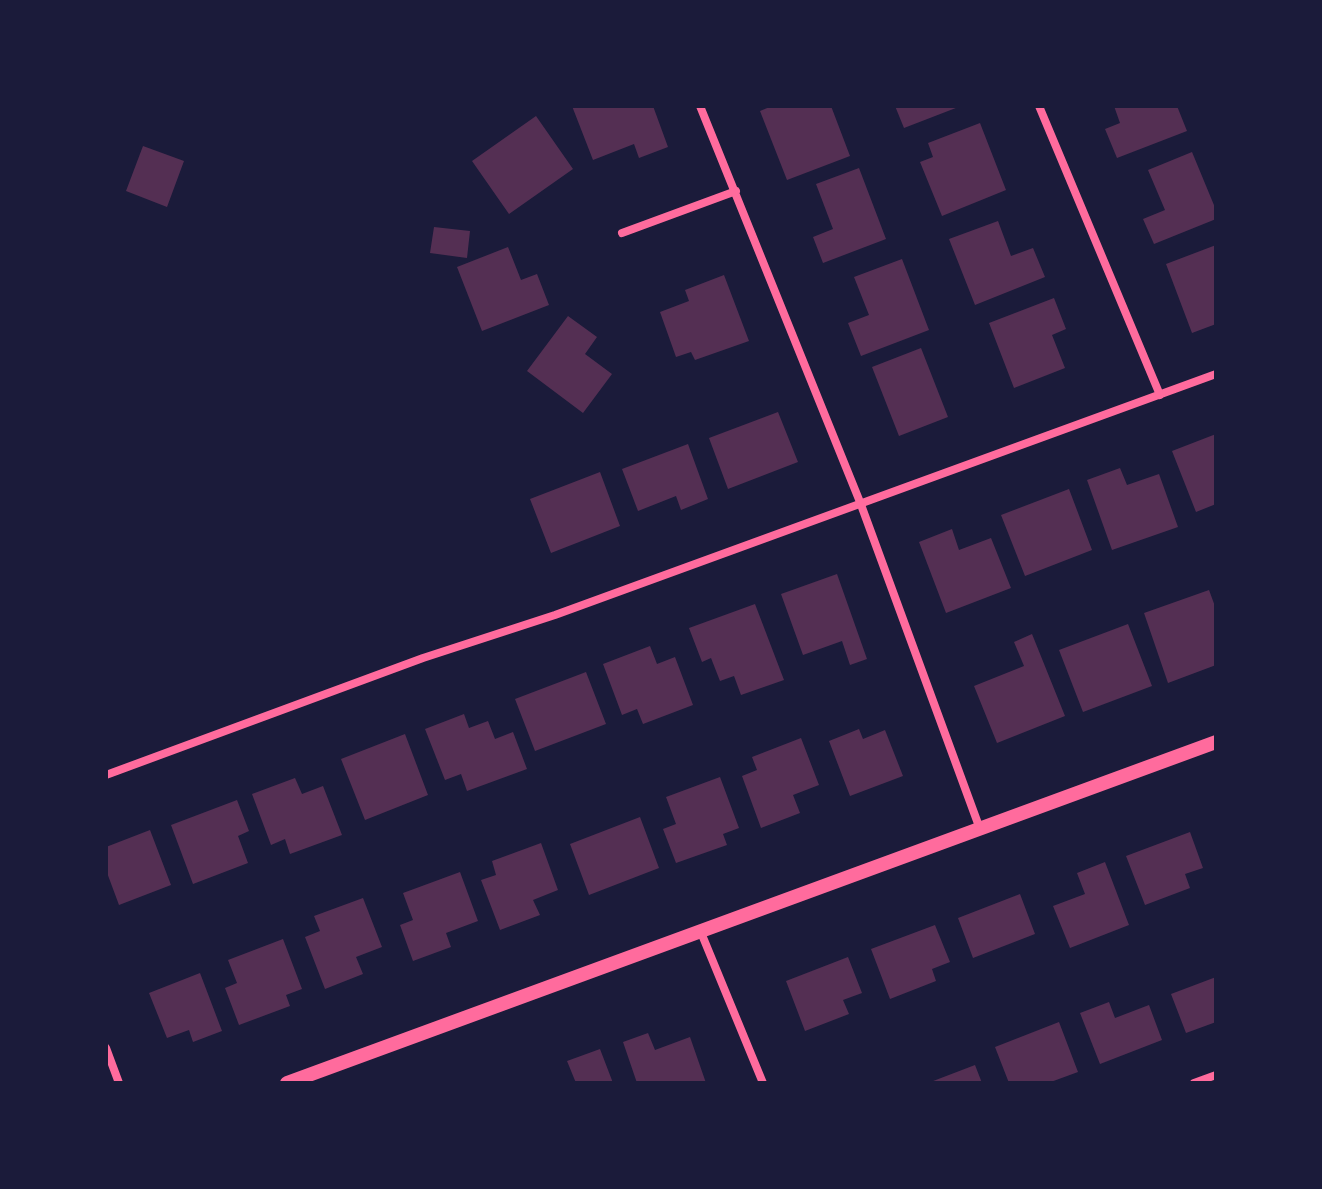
<!DOCTYPE html>
<style>
body{margin:0}
#map{position:relative;width:1322px;height:1189px;overflow:hidden;background:#1b1b3a;font-family:Helvetica,sans-serif}
canvas{display:block}
.frame{position:absolute;inset:0;border:108px solid #1b1b3a;pointer-events:none}
</style>
<div id="map">
<canvas width="1322" height="1189"></canvas>
<div class="frame"></div>
</div>
<script>
const g = document.querySelector('canvas').getContext('2d');
g.lineJoin = 'round';
function fillPath(path, color) { g.fillStyle = color; g.fill(path, 'evenodd'); }
function stroke(path, color, width, dash) { g.strokeStyle = color; g.lineWidth = width; g.lineCap = dash ? 'butt' : 'round'; g.setLineDash(dash || []); g.stroke(path); }
const building = new Path2D(`
 M572 106H653L668 147 639 158 634 144 593 160Z
 M772 106H831L850 156 787 180 760 111Z
 M895 106H961L904 128Z
 M1114 106H1177L1187 131 1117 158 1105 129 1120 123Z
 M536 116 573 169 509 214 472 161Z
 M980 123 1006 190 942 216 920 162 933 157 928 143Z
 M143 146 184 161 167 207 126 191Z
 M1192 152 1216 210V219L1154 244 1143 219 1165 210 1148 170Z
 M859 168 886 239 823 263 813 237 833 229 816 184Z
 M998 221 1011 256 1033 248 1045 277 975 305 949 239Z
 M434 227 470 231 467 258 430 253Z
 M1216 245V324L1192 333 1166 264Z
 M508 247 521 280 537 274 549 305 482 331 457 267Z
 M902 259 929 330 861 356 848 323 869 315 854 277Z
 M724 275 749 341 695 360 691 352 676 357 660 312 689 301 685 290Z
 M1054 298 1066 329 1052 335 1065 368 1014 388 989 323Z
 M568 316 597 337 585 354 612 374 583 413 527 371Z
 M921 348 948 417 899 436 872 367Z
 M778 412 798 462 728 489 709 438Z
 M1216 434V504L1196 512 1172 451Z
 M688 444 708 499 681 510 676 496 638 511 622 469Z
 M1120 468 1127 485 1159 474 1178 527 1112 550 1087 480Z
 M600 472 620 526 551 553 530 499Z
 M1069 489 1092 550 1025 576 1001 515Z
 M952 529 959 550 991 538 1011 588 946 613 919 542Z
 M837 574 867 659 850 665 842 641 803 655 781 594Z
 M1209 590 1216 609V665L1168 683 1144 613Z
 M755 604 784 680 741 695 734 676 720 681 711 658 702 662 689 628Z
 M1128 624 1152 686 1083 712 1059 650Z
 M1032 634 1065 716 997 743 974 686 1024 666 1014 642Z
 M650 646 657 664 675 657 693 705 643 724 637 709 622 715 603 664Z
 M586 672 606 724 535 751 515 699Z
 M464 714 469 728 488 721 495 739 513 732 527 769 467 791 461 774 445 780 425 729Z
 M859 729 863 739 885 730 903 776 850 796 829 741Z
 M405 734 428 795 365 820 341 759Z
 M801 738 819 785 793 795 800 813 761 828 742 776 757 770 752 757Z
 M720 777 739 828 723 834 727 845 676 863 663 829 676 824 666 797Z
 M295 778 302 794 323 786 342 835 290 854 285 839 271 845 252 794Z
 M237 800 249 831 238 836 248 863 193 884 171 825Z
 M640 817 659 868 589 895 570 844Z
 M150 830 171 885 119 905 106 870V847Z
 M1190 832 1203 868 1185 874 1190 888 1145 905 1126 856Z
 M541 843 558 890 533 900 540 915 500 930 481 880 496 875 492 861Z
 M1105 862 1129 925 1070 948 1053 906 1085 894 1077 873Z
 M460 872 478 921 446 933 451 947 413 961 400 925 413 920 403 893Z
 M1020 894 1035 934 973 958 958 918Z
 M363 898 382 947 356 957 363 974 325 989 305 937 320 931 314 916Z
 M935 925 950 962 932 969 936 981 890 999 871 949Z
 M283 939 302 989 286 995 290 1006 239 1025 225 988 237 983 228 960Z
 M848 957 862 993 843 1000 849 1014 805 1031 786 981Z
 M200 973 222 1031 193 1042 189 1030 167 1038 149 993Z
 M1216 977V1022L1186 1033 1171 994Z
 M1109 1002 1115 1018 1149 1005 1162 1040 1100 1064 1080 1013Z
 M1059 1022 1078 1072 1048 1083H1009L995 1047Z
 M648 1033 655 1050 690 1037 706 1083H637L623 1042Z
 M600 1049 613 1083H576L567 1061Z
 M975 1065 982 1083H928Z`);
const minor = new Path2D(`
 M700 106 860 502 980 829
 M1039 106 1160 395
 M622 233 736 191
 M106 775 423 658 555 615 1216 374
 M700 930 763 1083
 M106 1048 119 1083
 M1194 1083 1216 1075`);
const tertiary = new Path2D(`
 M287 1083 1216 742`);
fillPath(building, '#542f53');
stroke(minor, '#ff6b9d', 8);
stroke(tertiary, '#ff6b9d', 14);
</script>
